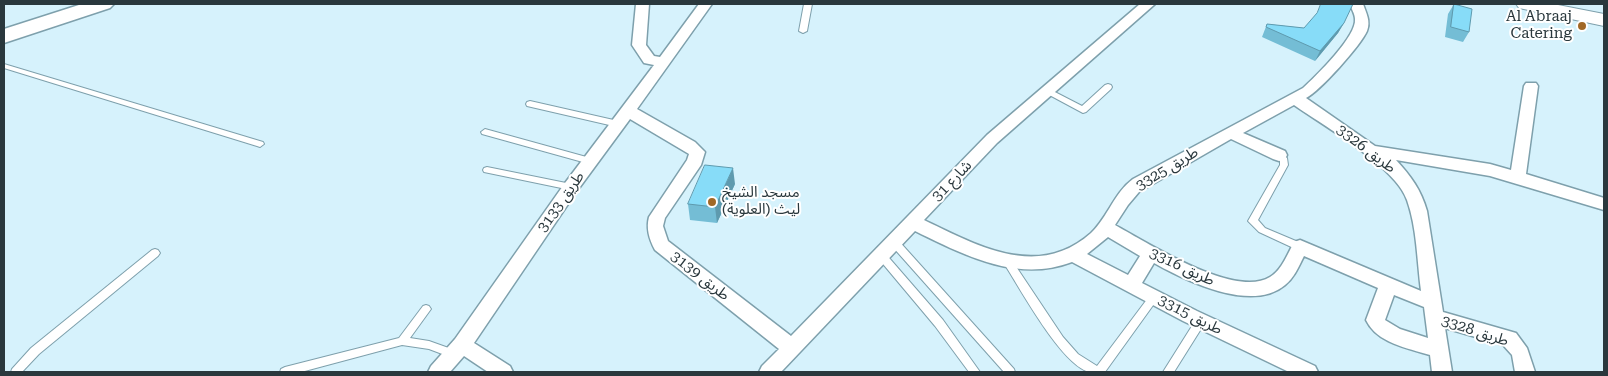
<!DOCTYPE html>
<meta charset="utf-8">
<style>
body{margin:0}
#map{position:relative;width:1608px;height:376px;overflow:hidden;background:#d6f2fc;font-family:"Roboto Serif",serif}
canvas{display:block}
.frame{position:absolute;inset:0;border:5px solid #2a383d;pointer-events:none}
</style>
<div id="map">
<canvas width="1608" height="376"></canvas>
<div class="frame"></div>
</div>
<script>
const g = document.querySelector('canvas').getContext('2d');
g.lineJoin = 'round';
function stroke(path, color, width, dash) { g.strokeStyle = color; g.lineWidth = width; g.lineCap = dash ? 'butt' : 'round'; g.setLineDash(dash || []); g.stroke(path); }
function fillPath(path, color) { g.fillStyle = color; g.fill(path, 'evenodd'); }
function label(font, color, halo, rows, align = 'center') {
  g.font = font + ' "Roboto Serif","Noto Sans Arabic",serif'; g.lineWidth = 4; g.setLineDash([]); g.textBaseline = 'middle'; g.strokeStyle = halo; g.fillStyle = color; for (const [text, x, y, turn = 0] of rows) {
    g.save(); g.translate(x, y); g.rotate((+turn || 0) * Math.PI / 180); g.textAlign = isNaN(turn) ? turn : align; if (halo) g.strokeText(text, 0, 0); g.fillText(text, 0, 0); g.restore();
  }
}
const lane = new Path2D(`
 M804 4H812L807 31 803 33 799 31Z
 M4 64 263 142 264 144 260 147 257 146 4 68Z
 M1108 84 1111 85 1112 87 1111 89 1086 112 1083 113 1042 91 1043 89H1049L1082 106 1105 85Z
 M530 101 618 121 622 124 618 127 527 106 526 104 527 102Z
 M485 129 590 158 594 161 590 164 482 134 481 132Z
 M1279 152 1287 158 1288 165 1258 220 1265 228 1303 244 1305 247 1303 250 1300 251 1259 232 1248 221 1280 165V161L1275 155Z
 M487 167 571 184 575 187 571 190 484 172 483 170 484 168Z
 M894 238 897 239 1014 369 1015 372H1004L891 245 889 242 891 239Z
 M155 249 158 250 160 253 158 256 39 354 22 372H11L12 369 31 348 152 250Z
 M881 251 884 252 943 320 980 372H969L935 326 878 258 876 255 878 252Z
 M1008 258 1011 259 1063 337 1078 354 1097 366 1151 294 1154 293 1157 294 1159 297 1105 372C1100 372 1094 373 1089 372 1061 364 1021 290 1005 265L1003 262 1005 259Z
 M426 305 429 306 431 309 410 338 429 341 457 351 458 354 457 357 453 358 429 349 402 345 301 372H280L281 369 285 367 399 338 423 306Z
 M1201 317 1205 318 1206 321 1174 372H1163L1197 318Z`);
const street = new Path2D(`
 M636 4H649L646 45 654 56 660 57 699 4H712L637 109 695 142 705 152 701 165 665 218 663 226 668 241 791 336 987 135 1140 4H1155L997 143 924 220C978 246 1038 280 1091 233 1108 217 1114 193 1133 179L1303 88C1316 76 1357 36 1355 19 1355 14 1351 8 1350 4H1363C1366 13 1371 21 1367 31 1361 45 1320 91 1306 98L1375 146 1490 164 1511 170 1524 86 1526 83H1536L1538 86 1526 174 1604 198V210L1490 176 1396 160C1411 176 1421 190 1427 211L1443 312 1516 333 1527 348 1535 372H1515L1512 355 1503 345 1445 328 1452 372H1432L1430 355C1407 348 1377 343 1366 320L1378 288 1304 256C1299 266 1294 278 1285 285 1252 313 1186 281 1154 263L1142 283 1197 311 1315 366 1318 372H1289L1183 321 1072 262C1017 283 964 255 915 231L781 372H759L762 366 779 349 655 250C649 239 646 228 649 217L687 160 689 154 630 119 577 191 474 343 510 366 513 372H488L464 356 450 372H428L431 366 455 339 565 183 654 65 644 63 632 45ZM1294 105C1324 126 1396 167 1407 200 1417 228 1417 261 1421 291L1300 240 1294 242C1288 253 1282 270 1270 277 1235 299 1148 243 1115 225L1128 205 1139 192 1231 139 1273 159 1279 161 1285 159 1287 155 1285 151 1243 133ZM1108 237 1140 256 1128 275 1087 254ZM1394 295 1424 307 1428 338 1400 329 1385 320Z`);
const secondary = new Path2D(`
 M1516 4H1553L1604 14V26L1519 8Z`);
const primary = new Path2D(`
 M82 4H114L110 8 4 43V29Z`);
const wall = new Path2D(`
 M1454 4 1469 32 1463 42 1445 37 1448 14Z
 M1344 23 1338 33 1315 61 1262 37 1267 24 1304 28Z
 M735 184 717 223 690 220 688 204Z`);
const shadedWall = new Path2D(`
 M1344 23 1338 33 1315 61 1320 51Z
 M733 168 735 184 717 223 715 207Z`);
const building = new Path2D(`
 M1321 4H1353L1344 23 1320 51 1266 27 1267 24 1304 28 1317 13Z
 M1454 4 1472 9 1469 32 1451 27Z
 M705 165 733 168 715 207 688 204Z`);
const markers = [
 [1582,26,5,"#a16826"],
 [712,202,5,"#a16826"]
];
const poiNames = [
 ["Al Abraaj",1572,17],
 ["Catering",1572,34],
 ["مسجد الشيخ",722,193,"left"],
 ["ليث (العلوية)",722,210,"left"]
];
const streetNames = [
 ["طريق 3326",1366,149,37],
 ["طريق 3325",1167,169,-31],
 ["شارع 31",952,181,-46],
 ["طريق 3133",561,202,-55],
 ["طريق 3316",1182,267,25],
 ["طريق 3139",700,276,38],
 ["طريق 3315",1190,315,27],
 ["طريق 3328",1475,331,18]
];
stroke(lane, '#7ea0ac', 2);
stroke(street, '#7ea0ac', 3);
stroke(secondary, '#7ea0ac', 2);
stroke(primary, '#7ea0ac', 3);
fillPath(lane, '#fff');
fillPath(street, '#fff');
fillPath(secondary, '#fff');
fillPath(primary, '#fff');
fillPath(wall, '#74bdd5');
fillPath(shadedWall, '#5e9aae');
fillPath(building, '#87dcf8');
stroke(building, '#5e9aae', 1);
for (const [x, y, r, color] of markers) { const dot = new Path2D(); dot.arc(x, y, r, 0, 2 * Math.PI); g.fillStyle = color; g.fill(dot); stroke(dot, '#fff', 2); }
label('15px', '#2a383d', '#fff', poiNames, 'right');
label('15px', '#2a383d', '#fff', streetNames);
</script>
